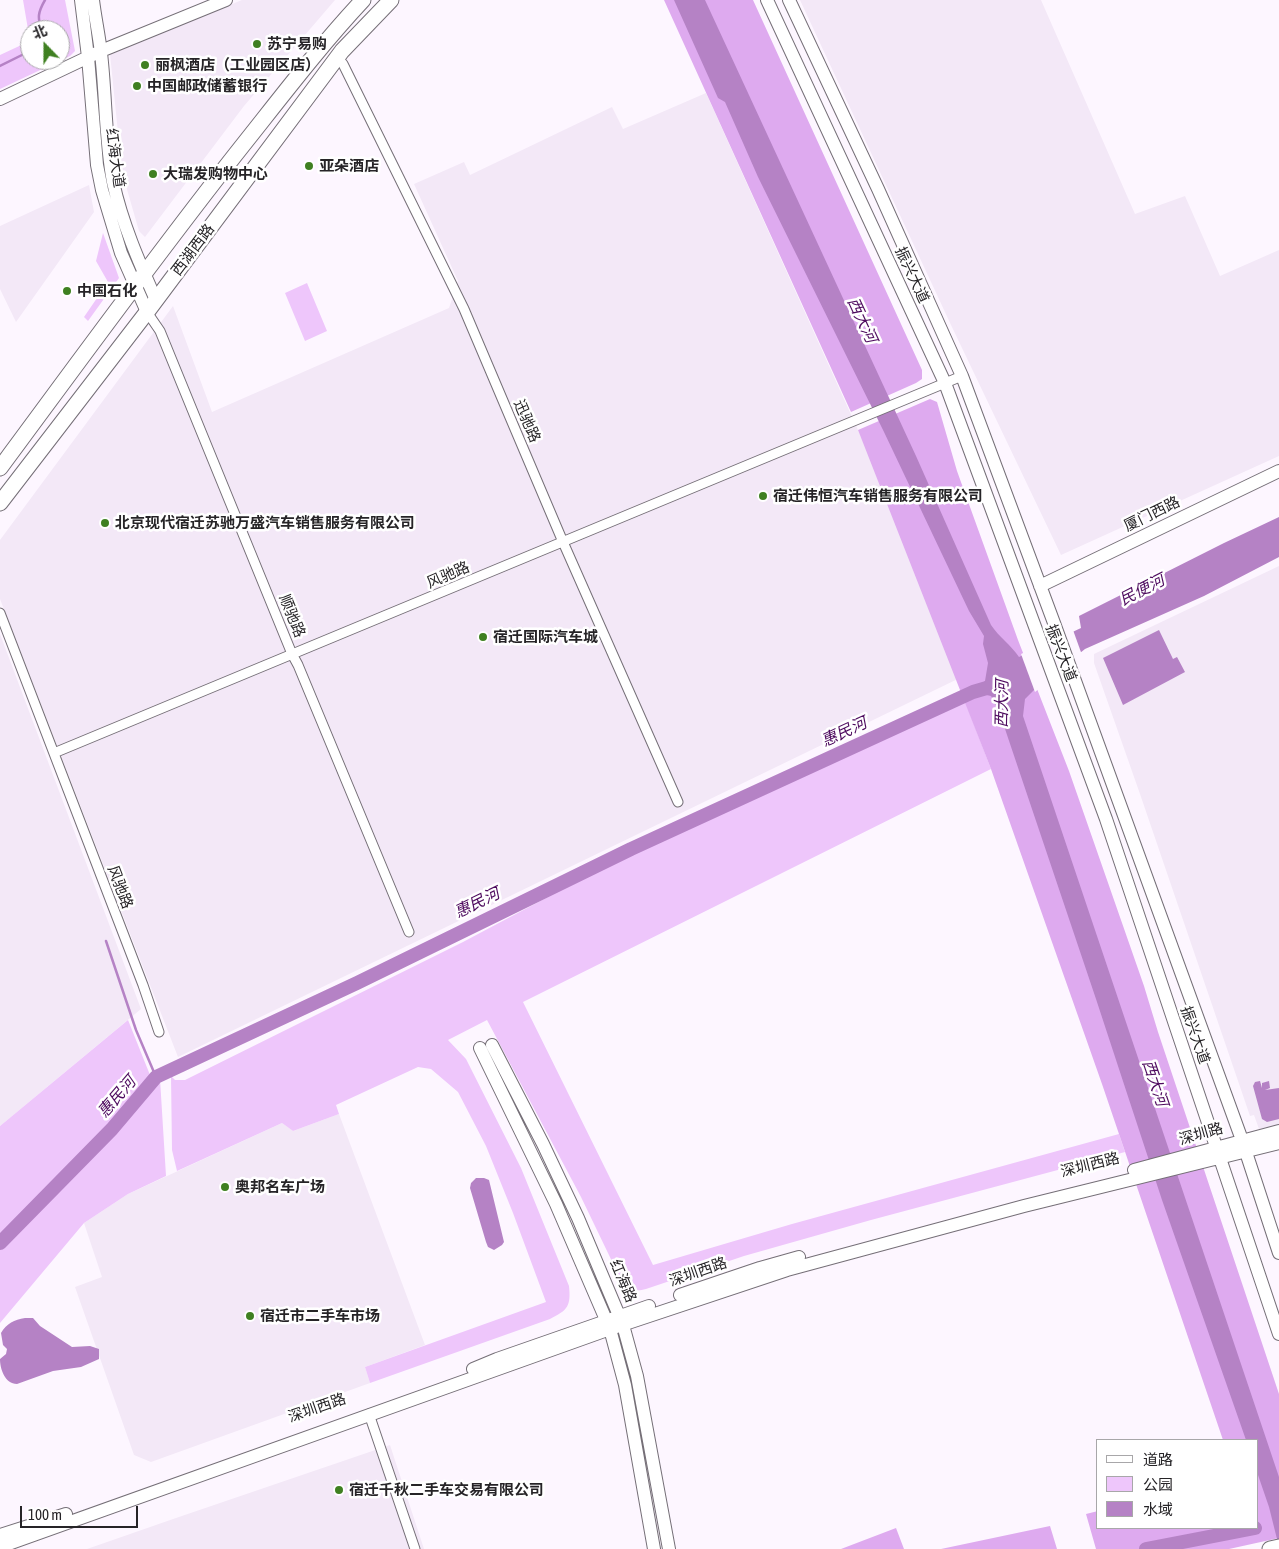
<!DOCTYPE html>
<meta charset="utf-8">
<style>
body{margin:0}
#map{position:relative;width:1279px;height:1549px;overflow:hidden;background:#fdf6ff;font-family:"Asap Condensed","Noto Sans SC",sans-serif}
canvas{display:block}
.legend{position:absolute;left:1096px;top:1439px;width:162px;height:90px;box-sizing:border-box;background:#fff;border:1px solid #a8a7a9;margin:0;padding:6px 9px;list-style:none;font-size:15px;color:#262427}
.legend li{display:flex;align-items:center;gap:10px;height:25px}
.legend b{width:25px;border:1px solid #a8a7a9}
.north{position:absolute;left:20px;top:20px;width:50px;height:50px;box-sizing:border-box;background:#fff;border:1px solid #a8a7a9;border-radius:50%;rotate:338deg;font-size:14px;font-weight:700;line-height:20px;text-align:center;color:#262427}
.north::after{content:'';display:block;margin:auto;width:18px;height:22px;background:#3f8021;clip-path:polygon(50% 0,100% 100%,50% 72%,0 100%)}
.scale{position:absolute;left:20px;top:1506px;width:118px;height:22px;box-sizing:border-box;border:2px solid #262427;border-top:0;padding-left:6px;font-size:15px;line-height:18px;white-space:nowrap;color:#262427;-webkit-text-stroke:4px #fff;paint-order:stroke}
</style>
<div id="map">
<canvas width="1279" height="1549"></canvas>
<ul class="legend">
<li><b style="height:6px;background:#fff"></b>道路</li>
<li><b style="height:14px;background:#eec6fb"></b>公园</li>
<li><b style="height:14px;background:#b582c5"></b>水域</li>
</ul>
<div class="north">北</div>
<div class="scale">100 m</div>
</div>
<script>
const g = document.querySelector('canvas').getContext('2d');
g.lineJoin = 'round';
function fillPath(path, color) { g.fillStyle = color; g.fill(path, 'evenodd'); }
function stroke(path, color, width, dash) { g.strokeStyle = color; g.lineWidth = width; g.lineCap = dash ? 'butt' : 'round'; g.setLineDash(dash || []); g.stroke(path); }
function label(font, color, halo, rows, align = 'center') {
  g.font = font + ' "Asap Condensed","Noto Sans SC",sans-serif'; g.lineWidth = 5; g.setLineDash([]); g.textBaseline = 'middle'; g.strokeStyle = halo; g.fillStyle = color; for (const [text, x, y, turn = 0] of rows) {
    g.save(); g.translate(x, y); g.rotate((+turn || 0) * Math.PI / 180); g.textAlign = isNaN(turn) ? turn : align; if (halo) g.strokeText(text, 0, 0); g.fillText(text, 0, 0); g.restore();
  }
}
const built = new Path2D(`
 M242 0H335L244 106 145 237 139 231 122 172 110 54Z
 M800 0H1041L1135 214 1185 196 1220 276 1279 250V456L1061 555 951 325Z
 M706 93 968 674 178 1057 0 599V540L173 306 212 412 449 308 458 281 414 184 464 162 470 175 612 107 623 129Z
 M89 185 94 212 16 322 0 289V226Z
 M1279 566V1125L1259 1129 1254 1115 1250 1116 1140 794 1094 663V654Z
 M0 634 141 1009 0 1126Z
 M339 1114 425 1345 365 1367 370 1383 151 1462 134 1455 75 1287 102 1277 84 1223 128 1194 282 1123 293 1131Z
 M390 1445 424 1549H87L176 1518Z`);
const green = new Path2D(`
 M23 0H65L75 51 70 56 0 89V55L30 41V60H60V30H30V41Z
 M103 233 119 278 88 321 84 317 108 282 96 261Z
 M307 283 327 331 305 341 285 293Z
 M965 701 991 769 523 1002 653 1265 792 1224 1119 1134 1125 1152 871 1220 744 1256 646 1289C635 1292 629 1290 621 1280L581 1197 487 1020 448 1040 466 1059 521 1168 569 1286C571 1306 568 1310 550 1319L370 1383 365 1367 546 1302 513 1213 486 1146 458 1092 431 1069 418 1067 336 1105 339 1114 293 1131 282 1123 177 1171 172 1150 171 1076 175 1080H185L463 942 595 872Z
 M128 1020 150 1075V1080L103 1133 0 1237V1126Z
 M160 1079 166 1176 128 1194 84 1223 0 1323V1249L113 1132Z`);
const forest = new Path2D(`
 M664 0H753L922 370V379L916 383 851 412Z
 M930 399 937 402 957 471 1018 640 1069 771 1144 986 1158 1032 1279 1394V1538L1229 1549H1096L1086 1514 1098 1511V1528H1258V1440H1223L1102 1084 991 769 858 430Z
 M1050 1526 1057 1549H941Z
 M896 1528 904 1549H841Z`);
const water = new Path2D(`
 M674 0H705L916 456 991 625C999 637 1011 645 1019 657L1081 628 1079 616 1224 543 1279 517V557L1204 596 1085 649 1035 689 1025 699 1023 716 1279 1477V1547L1269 1507 1258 1475V1440H1246L1162 1200 1096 999 1003 723C997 714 997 705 991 696L973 692 985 681 988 663 983 644 984 636 969 611 884 432 758 177 725 102 718 98Z
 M1159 630 1173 659 1177 657 1185 672 1123 705 1103 658Z
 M1260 1081 1262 1088V1083L1269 1081 1270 1088 1265 1090 1279 1088V1119L1267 1122 1262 1119 1253 1086 1255 1082Z
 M476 1178H484L489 1180 504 1242 502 1245 494 1250 488 1247 486 1242 470 1188 471 1183Z
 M25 1318H33L40 1326 72 1347 90 1346 99 1349V1359L81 1367 53 1371 17 1384C5 1384 0 1369 0 1359L6 1354 7 1349 3 1345 1 1333C7 1323 14 1320 25 1318Z`);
const pier = new Path2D(`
 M1073 630 1082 655 1035 692 1021 654Z`);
const stream = new Path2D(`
 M42 30C37 18 38 12 45 0
 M0 66 30 51
 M106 941 136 1030 156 1077`);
const river = new Path2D(`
 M0 1243 112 1129 156 1077 357 983 631 849 973 692 990 687
 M1146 1549 1255 1528`);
const street = new Path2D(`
 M337 57 343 64 464 309 563 542 678 802
 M147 312 160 331 292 654 298 665 409 932
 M0 613 143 985 159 1032
 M54 753 962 376
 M369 1414 415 1549`);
const secondary = new Path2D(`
 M81 0 88 57 97 165 102 190 121 253 147 312
 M93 0C95 17 99 35 101 53 106 96 105 139 113 182 122 223 139 262 156 300
 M767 0 945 383 1106 819 1279 1334
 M789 0 878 189 962 376 1054 623 1242 1140 1279 1253
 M0 99 101 51 226 0
 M1040 586 1279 471
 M492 1045 543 1144 578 1218 623 1325 637 1376 669 1549
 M480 1048 556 1204 610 1329 625 1385 654 1549
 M1134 1170 1279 1131
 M680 1295 760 1268 799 1257
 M473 1369 497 1359 649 1306
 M0 1535 66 1514
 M0 1547 610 1329 787 1270 1024 1206 1279 1143`);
const primary = new Path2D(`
 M0 468C80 360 159 251 243 145 282 96 320 46 363 0
 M0 503 147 312 342 51 391 0
 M1270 1549 1279 1547`);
const markers = [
 [257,44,5,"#3f8021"],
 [145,65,5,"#3f8021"],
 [137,86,5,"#3f8021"],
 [309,166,5,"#3f8021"],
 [153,174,5,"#3f8021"],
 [67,291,5,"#3f8021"],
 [763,496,5,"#3f8021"],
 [105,523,5,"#3f8021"],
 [483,637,5,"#3f8021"],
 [225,1187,5,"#3f8021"],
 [250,1316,5,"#3f8021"],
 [339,1490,5,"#3f8021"]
];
const poiNames = [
 ["苏宁易购",267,44],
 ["丽枫酒店（工业园区店）",155,65],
 ["中国邮政储蓄银行",147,86],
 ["亚朵酒店",319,166],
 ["大瑞发购物中心",163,174],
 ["中国石化",77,291],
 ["宿迁伟恒汽车销售服务有限公司",773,496],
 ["北京现代宿迁苏驰万盛汽车销售服务有限公司",115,523],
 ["宿迁国际汽车城",493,637],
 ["奥邦名车广场",235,1187],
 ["宿迁市二手车市场",260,1316],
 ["宿迁千秋二手车交易有限公司",349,1490]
];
const streetNames = [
 ["红海大道",115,158,82],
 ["西湖西路",193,250,-53],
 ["振兴大道",912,275,65],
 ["迅驰路",527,421,67],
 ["厦门西路",1152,514,-26],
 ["风驰路",448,575,-23],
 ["顺驰路",292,616,68],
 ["振兴大道",1061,653,69],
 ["风驰路",120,887,69],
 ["振兴大道",1195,1035,71],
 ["深圳路",1201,1134,-16],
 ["深圳西路",1090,1165,-14],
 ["深圳西路",698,1272,-19],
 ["红海路",623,1281,67],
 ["深圳西路",317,1408,-19]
];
const waterNames = [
 ["西大河",862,320,65],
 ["民便河",1142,590,-27],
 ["西大河",1002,704,-89],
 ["惠民河",844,732,-25],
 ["惠民河",477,903,-26],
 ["西大河",1155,1083,71],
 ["惠民河",117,1097,-49]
];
fillPath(built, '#f3e8f7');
fillPath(green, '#eec6fb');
fillPath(forest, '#deaaef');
fillPath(water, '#b582c5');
fillPath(pier, '#fdf6ff');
stroke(stream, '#b582c5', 2.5);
stroke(river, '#b582c5', 14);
stroke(street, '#756f77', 11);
stroke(secondary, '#756f77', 14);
stroke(primary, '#756f77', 17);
stroke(street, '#fff', 9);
stroke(secondary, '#fff', 12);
stroke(primary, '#fff', 15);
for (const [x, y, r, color] of markers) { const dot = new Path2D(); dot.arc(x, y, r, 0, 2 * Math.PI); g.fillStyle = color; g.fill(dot); stroke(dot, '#fff', 2); }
label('bold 15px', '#262427', '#fff', poiNames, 'left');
label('15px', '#262427', '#fff', streetNames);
label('italic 16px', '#4e0b5f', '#fff', waterNames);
</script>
